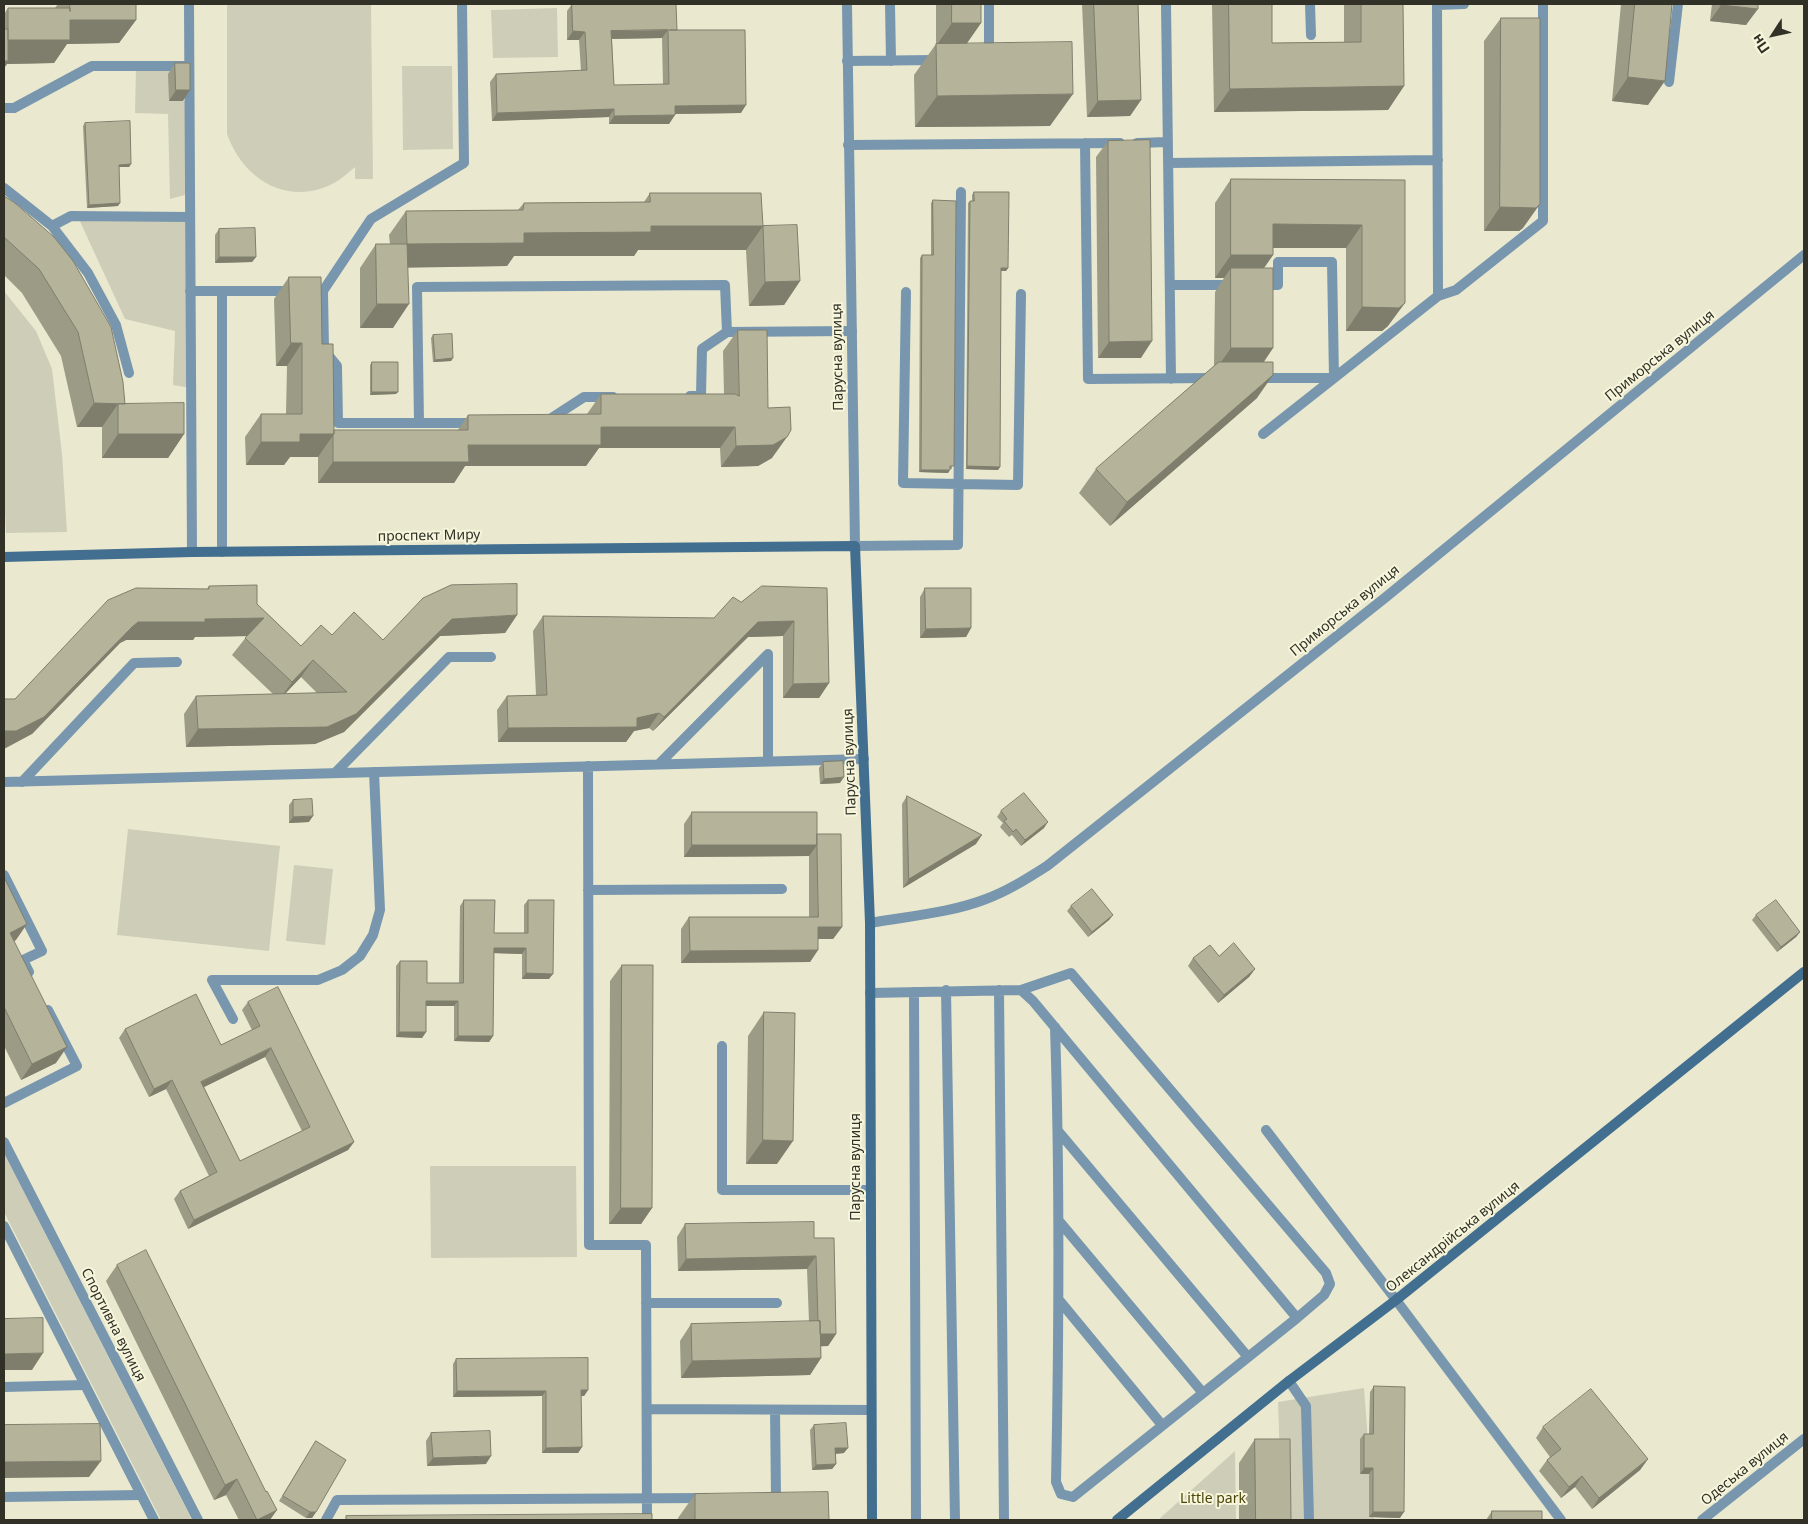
<!DOCTYPE html>
<meta charset="utf-8">
<style>
body{margin:0}
#map{position:relative;width:1808px;height:1524px;overflow:hidden;background:#eae9cf;font-family:"Noto Sans",sans-serif}
canvas{display:block}
.frame{position:absolute;inset:0;border:5px solid #313127;pointer-events:none}
.north{position:absolute;left:1748px;top:10px;width:50px;height:50px;-webkit-text-stroke:4px #f7f6dc;paint-order:stroke;rotate:235deg;font-size:14px;font-weight:700;line-height:20px;text-align:center;color:#313127}
.north::after{content:'';display:block;margin:auto;width:18px;height:22px;background:#313127;clip-path:polygon(50% 0,100% 100%,50% 72%,0 100%)}
</style>
<div id="map">
<canvas width="1808" height="1524"></canvas>
<div class="frame"></div>
<div class="north">Пн</div>
</div>
<script>
const g = document.querySelector('canvas').getContext('2d');
g.lineJoin = 'round';
function fillPath(path, color) { g.fillStyle = color; g.fill(path, 'evenodd'); }
function stroke(path, color, width, dash) { g.strokeStyle = color; g.lineWidth = width; g.lineCap = dash ? 'butt' : 'round'; g.setLineDash(dash || []); g.stroke(path); }
function label(font, color, halo, rows, align = 'center') {
  g.font = font + ' "Noto Sans",sans-serif'; g.lineWidth = 4; g.setLineDash([]); g.textBaseline = 'middle'; g.strokeStyle = halo; g.fillStyle = color; for (const [text, x, y, turn = 0] of rows) {
    g.save(); g.translate(x, y); g.rotate((+turn || 0) * Math.PI / 180); g.textAlign = isNaN(turn) ? turn : align; if (halo) g.strokeText(text, 0, 0); g.fillText(text, 0, 0); g.restore();
  }
}
const green = new Path2D(`
 M227 4H371L373 179H355V167C345 176 335 184 323 188 279 203 241 174 227 134Z
 M557 8 558 57 493 58 491 10Z
 M188 64 169 101H186L185 195 170 199 168 114 135 113 136 68Z
 M402 66H452L453 149 403 150Z
 M77 215 190 217 191 388 173 385 175 331 125 319Z
 M4 291 36 331 52 369 62 454 67 532 6 533 5 512H4Z
 M128 829 280 846 269 951 117 935Z
 M294 865 333 869 325 945 286 941Z
 M4 1153 192 1520H161L4 1212Z
 M430 1166H576L577 1257 431 1258Z
 M1364 1388 1374 1520H1282L1278 1402Z
 M1235 1451 1236 1520H1158Z`);
const lane = new Path2D(`
 M189 4 192 552
 M890 4 891 61
 M1166 4 1171 379
 M1310 4 1311 35
 M1437 4 1438 296
 M1437 5 1464 4
 M989 55V4
 M847 61 936 60
 M1669 82 1678 4
 M4 108H14L92 66H185
 M1085 143 1088 379 1213 378
 M1137 143 1168 142
 M848 145 1120 143
 M1169 163 1438 160
 M4 188 52 226 88 273 116 325 129 373
 M52 226 71 216 190 217
 M1170 285H1232
 M190 291H292
 M309 291H323L324 350 337 366 338 423H475
 M323 291 371 219 464 163 462 4
 M906 292 903 483 1018 485 1021 294
 M1258 378H1334L1332 262H1278V285H1262
 M690 396H701L702 349 727 332 852 331
 M547 421 584 397H613
 M419 423 417 287 725 285 727 332
 M1263 434 1438 296 1456 290 1543 221V4
 M855 546 958 545 961 192
 M222 552V291
 M659 764 768 654V761
 M588 766 589 1245H646L647 1520
 M335 773 449 657H491
 M4 782 864 759
 M22 782 134 663 177 662
 M4 875 42 951 23 960 29 972
 M588 890 782 889
 M946 990 955 1520
 M999 990 1004 1520
 M1021 990 1071 973 1326 1273 1330 1284 1324 1295 1297 1318 1073 1497 1061 1494 1056 1482C1059 1331 1060 1179 1055 1027
 M914 992 916 1520
 M870 993 1021 990 1033 1001 1297 1318
 M233 1019 212 980H318L342 970 360 956 373 935 380 910 374 772
 M722 1046V1190H870
 M4 1103 77 1066 48 1010
 M1266 1130 1396 1300
 M1058 1131 1248 1357
 M1059 1221 1203 1393
 M1059 1300 1162 1425
 M646 1303H777
 M1289 1381 1306 1406 1309 1520
 M4 1387 85 1385
 M647 1409 871 1410
 M4 1497 141 1495
 M768 1497H776L775 1410
 M326 1520 337 1500 706 1498`);
const street = new Path2D(`
 M847 4 855 546
 M870 923C909 916 950 913 986 899 1008 891 1028 878 1047 866L1386 597 1804 255
 M4 1142 198 1520
 M4 1226 154 1520
 M1396 1300 1561 1520
 M1702 1520 1804 1439`);
const secondary = new Path2D(`
 M4 557 192 552 855 546 870 923 872 1520
 M1117 1520 1289 1381 1396 1300 1804 972`);
const wall = new Path2D(`
 M58 4H136V20L119 43 67 44 54 63 7 64 4 68V14L8 8H55Z
 M572 4H676V30L741 113 675 114 669 124H609V117L492 121 490 82 496 74 581 71 579 40H567V11ZM662 38 663 85H614L612 39Z
 M936 4H981V23L967 43 1050 126 915 127 914 75 936 44Z
 M1082 4H1138L1141 100 1130 116 1087 117Z
 M1212 4H1272V43L1344 42V4H1403L1404 86 1388 110 1214 112Z
 M1621 4H1672L1648 105 1612 101Z
 M1712 4H1758L1746 25 1710 21Z
 M1501 18 1523 228 1519 231H1484V41Z
 M175 63 183 101H169L168 74Z
 M85 123 131 164 129 167H119L118 206 87 208 83 126Z
 M1108 141 1141 358H1098L1096 157Z
 M1231 179 1405 180 1388 326 1382 331H1346V248H1273V255L1264 268 1273 348 1264 362 1257 398 1110 526 1079 493 1096 469 1214 366 1215 292 1224 278H1215V203Z
 M974 192 1008 268 1006 271H1001L1000 467 998 470 966 469 968 203 970 201H972V195Z
 M650 193 763 226 800 281 784 305 749 306 746 250H638L634 256H514L507 266 408 267 393 328H360V268L376 244H390L389 235 406 211 518 210 524 203 644 202Z
 M4 196 124 404 184 434 168 458H102V427H77L61 356 22 293 4 275Z
 M933 200 952 469H950L948 473 919 472 920 258 922 255H931V203Z
 M219 229 256 257 252 262 215 263V235Z
 M289 277 322 344 334 430H458L468 415 587 414 601 394H724L723 351 738 330 768 408 772 458 758 466 721 467 720 448H599L586 466H465L454 483H318V457H290L284 465H246L245 437 261 414H286L287 366H276L274 299Z
 M433 335 453 358 451 361 433 362 431 338Z
 M372 362 396 394 370 395V365Z
 M209 586 257 604 301 646 332 635 383 640 517 615 505 633 440 636 344 732 315 744 186 747 184 714 196 696 273 694 232 655 247 636 195 637 193 640H126L120 643 32 734 15 699 207 589ZM301 677 317 693 285 694Z
 M827 588 829 683 819 698H783V636L748 637 653 731 649 728 634 731 626 742H498L497 710 507 696 536 695 533 631 543 616 714 618 741 602Z
 M925 588 971 628 966 637 920 638V597Z
 M823 762 840 783 820 784 819 768Z
 M907 796 976 844 903 888 902 804Z
 M293 800 309 822 289 823V805Z
 M1001 811 1044 828 1021 846 1012 835 1009 837 1000 827 1003 823 997 817Z
 M692 812 817 834 842 927 833 939H818V950L810 962 681 963V929L689 917H809V856L684 857V824Z
 M4 877 16 940 14 941 56 1063 21 1080 4 1046Z
 M464 900 494 933H524V905L528 900 549 979H522V954L494 953 493 1036 489 1042 454 1041V1006H426V1032L422 1038 396 1037V966L400 961 427 983H459L460 906Z
 M1071 906 1113 915 1109 920 1088 937 1067 911Z
 M1756 915 1800 932 1796 937 1777 952 1752 920Z
 M1219 956 1255 969 1249 977 1218 1003 1188 966 1193 958Z
 M622 965 652 1208 641 1224H609L610 981Z
 M248 1002 354 1142 348 1150 188 1229 174 1199 180 1191 209 1176 166 1089 149 1097 119 1038 125 1029 221 1045 252 1030 242 1010ZM265 1057 302 1131 240 1161 204 1087Z
 M764 1012 777 1164H746L748 1036Z
 M685 1224 814 1238 836 1334 828 1346H821V1358L810 1375 681 1378 680 1341 691 1324 809 1322 807 1269 678 1271 677 1237Z
 M117 1265 270 1520H239L226 1495 214 1500 106 1281Z
 M456 1359 588 1390 584 1396H581L582 1447 578 1453H542V1396L453 1397V1364Z
 M1374 1386 1400 1518 1369 1517V1474H1360V1439L1364 1434H1369L1370 1392Z
 M814 1425 844 1453 836 1454V1464L832 1469 812 1470 810 1430Z
 M1543 1427 1648 1459 1640 1470 1592 1509 1575 1487 1561 1498 1539 1471 1547 1460 1550 1457 1536 1438Z
 M431 1433 486 1464 427 1466 426 1441Z
 M1255 1439 1291 1520H1239V1463Z
 M316 1441V1512L312 1518H306L279 1501Z
 M695 1494 829 1520H678V1518Z
 M1492 1511 1542 1520H1486Z`);
const shadedWall = new Path2D(`
 M1721 5 1758 9 1746 25 1710 21Z
 M70 20H136L119 43 67 44 54 63 7 64 4 68V47L8 40Z
 M952 23H981L965 46H936Z
 M668 30 662 38 606 39 611 31Z
 M573 31 585 32 579 40H567Z
 M1628 77 1665 81 1648 105 1612 101Z
 M1404 86 1388 110 1214 112 1230 89Z
 M176 90H190L183 101H169Z
 M1073 94 1050 126 915 127 937 96Z
 M1141 100 1130 116 1087 117 1098 101Z
 M746 105 741 113 669 114 675 106Z
 M614 109 609 117 492 121 497 113Z
 M675 115 669 124H609L614 116Z
 M131 164 129 167H117L119 165Z
 M120 203 118 206 87 208 89 205Z
 M1540 204 1523 228 1519 231H1484L1500 207Z
 M1273 224 1362 225 1346 248H1257Z
 M651 226H763L746 250H638L634 256H514L507 266 391 268 407 244 524 233Z
 M1231 255H1273L1257 278 1231 268 1224 278H1215Z
 M219 257H256L252 262 215 263Z
 M1001 268H1008L1006 271H999Z
 M800 281 784 305 749 306 765 282Z
 M1405 303 1388 326 1382 331H1346L1362 307Z
 M377 304H409L393 328H360Z
 M1152 341 1141 358H1098L1109 342Z
 M291 343H302L287 366H276Z
 M1231 348H1273L1257 371 1214 372Z
 M453 358 451 361 433 362 435 360Z
 M1273 375 1257 398 1110 526 1127 502Z
 M372 392H398L396 394 370 395Z
 M94 403 118 404 102 427H77Z
 M601 427H735L720 448H599L586 466H465L454 483H318L333 462 468 445Z
 M118 434H184L168 458H102Z
 M300 434H334L318 457H290L284 465H246L261 442Z
 M787 437 772 458 758 466 721 467 736 446Z
 M967 466 1000 467 998 470 966 469Z
 M921 470H950L948 473 919 472Z
 M517 615 505 633 440 636 344 732 315 744 186 747 198 729 356 714 452 619Z
 M264 618 251 636 195 637 193 640H126L120 643 32 734 4 749V731L133 626 138 622 205 619Z
 M794 621 783 636 748 637 653 731 664 717 758 622Z
 M971 628 966 637 920 638 926 629Z
 M313 660 301 677 279 700 292 682Z
 M829 683 819 698H783L793 684Z
 M659 713 649 728 634 731 626 742H498L508 728 637 718Z
 M844 777 840 783 820 784 824 779Z
 M313 816 309 822 289 823 293 817Z
 M1048 822 1044 828 1021 846 1025 840Z
 M982 835 976 844 903 888 909 879Z
 M692 845H817L809 856 684 857Z
 M1113 915 1109 920 1088 937 1092 932Z
 M27 924 16 940 4 946 10 933Z
 M818 927H842L833 939H809Z
 M1800 932 1796 937 1777 952 1781 947Z
 M494 948H526L522 954 490 953Z
 M818 950 810 962 681 963 690 951Z
 M1255 969 1249 977 1218 1003 1224 995Z
 M526 973 553 974 549 979H522Z
 M426 1001H458L454 1006H422Z
 M399 1032H426L422 1038 396 1037Z
 M458 1036H493L489 1042 454 1041Z
 M67 1047 56 1063 21 1080 32 1064Z
 M271 1048 265 1057 196 1091 201 1082Z
 M172 1080 166 1089 149 1097 154 1089Z
 M763 1140 793 1141 777 1164H746Z
 M354 1142 348 1150 188 1229 194 1220Z
 M621 1208H652L641 1224H609Z
 M816 1256 807 1269 678 1271 686 1259Z
 M818 1334H836L828 1346 809 1347Z
 M43 1353 32 1370H4V1354Z
 M821 1358 810 1375 681 1378 692 1361Z
 M581 1390H588L584 1396H577Z
 M457 1391H546L542 1396 453 1397Z
 M582 1447 578 1453H542L546 1448Z
 M835 1448H848L844 1453 832 1454Z
 M491 1456 486 1464 427 1466 433 1458Z
 M1648 1459 1640 1470 1592 1509 1599 1498Z
 M101 1461 89 1477 4 1478V1462Z
 M836 1464 832 1469 812 1470 816 1465Z
 M1364 1468H1373L1369 1474H1360Z
 M1582 1476 1575 1487 1561 1498 1569 1487Z
 M237 1479 226 1495 214 1500 225 1485Z
 M277 1510 270 1520H257Z
 M310 1512H316L312 1518H306Z
 M1373 1512H1404L1400 1518 1369 1517Z`);
const building = new Path2D(`
 M70 4H136V20H70V40H8V8H70V11Z
 M572 4H676L677 30H669H745L746 105 675 106V115L614 116V109L497 113 496 74 587 70 585 32 573 31ZM668 30 669 84 614 85 611 31Z
 M952 4H981V23H952Z
 M1094 4H1138L1141 100 1098 101Z
 M1229 4H1272V43L1361 42V4H1403L1404 86 1230 89Z
 M1635 4H1672L1665 81 1628 77Z
 M1721 4H1758V9L1721 5Z
 M1501 18H1540V204L1536 208 1500 207Z
 M4 29H8V61H4Z
 M1072 42 1073 94 937 96 936 44Z
 M175 63H190V90H176Z
 M130 121 131 164 119 165 120 203 89 205 85 123Z
 M1150 140 1152 341 1109 342 1108 141Z
 M1231 179 1405 180V303L1399 308 1362 307V225L1273 224V255H1231Z
 M974 192H1009L1008 268H1001L1000 467 967 466 970 201H974Z
 M650 193H761L763 226H651V232L524 233V243L407 244 406 211 523 210 524 203 650 202Z
 M4 196 15 203 54 237 73 261 111 327 123 382 125 404 94 403 78 332 39 269 4 237Z
 M933 200 956 201 954 466H950V470H921L922 255H933Z
 M797 225 800 281 765 282 763 226Z
 M255 228 256 257H219V229Z
 M376 244H407L409 304H377Z
 M1231 268H1273V348H1231Z
 M289 277H321L322 344H333L334 434H300V442H261V414H302V343H291Z
 M738 330H767L768 408 790 407 791 430 787 437 773 445 736 446 735 427H601V445H468L469 462H333V434H334V430H468V415L601 414V394H735L739 396Z
 M452 334 453 358 435 360 433 335Z
 M372 362H398V392H372Z
 M1219 362H1273V375L1127 502 1096 469Z
 M184 403V434H118V404Z
 M517 584V615L452 619 356 714 327 727 198 729 196 696 347 692 313 660 292 682 245 638 264 618 205 619V622H138L133 626 44 717 16 731H4V699H15L108 600 136 588 209 589V586L257 585V604L301 646 321 625 332 635 354 612 383 640 423 598 451 585Z
 M762 586 827 588 829 683 793 684 794 621 758 622 664 717 659 713 637 718V727L508 728 507 696 547 695 543 616 714 618 733 597 741 602Z
 M925 588H971V628L926 629Z
 M843 761 844 777 824 779 823 762Z
 M1024 793 1048 822 1025 840 1016 829 1013 832 1004 821 1007 819 1001 811Z
 M907 796 982 835 909 879Z
 M312 799 313 816 293 817V800Z
 M692 812H817V845H692Z
 M817 834H841L842 927H818V950L690 951 689 917H818Z
 M4 877 27 924 10 933 67 1047 32 1064 4 1007Z
 M1092 889 1113 915 1092 932 1071 906Z
 M464 900H495L494 933H528V900H554L553 974 526 973V948H494L493 1036H458V1001H426V1032H399L400 961H427V983H463Z
 M1776 900 1800 932 1781 947 1756 915Z
 M1234 943 1255 969 1224 995 1193 958 1210 945 1219 956Z
 M622 965H653L652 1208H621Z
 M278 987 354 1142 194 1220 180 1191 217 1172 172 1080 154 1089 125 1029 196 994 221 1045 260 1026 248 1002ZM271 1048 310 1127 240 1161 201 1082Z
 M764 1012 795 1013 793 1141 763 1140Z
 M814 1222V1238H834L836 1334H820V1321H818L816 1256 686 1259 685 1224Z
 M146 1250 266 1492 267 1491 277 1510 257 1520 237 1479 225 1485 117 1265Z
 M43 1318V1353L4 1354V1319Z
 M820 1321 821 1358 692 1361 691 1324Z
 M588 1358V1390H581L582 1447 546 1448V1391H457L456 1359Z
 M1374 1386 1405 1387 1404 1512H1373V1468H1364V1434H1373Z
 M1591 1389 1648 1459 1599 1498 1582 1476 1569 1487 1547 1460 1561 1449 1543 1427Z
 M846 1423 848 1448H835L836 1464 816 1465 814 1425Z
 M100 1424 101 1461 4 1462V1425Z
 M490 1431 491 1456 433 1458 431 1433Z
 M1255 1439H1290L1291 1520H1256Z
 M316 1441 346 1460 316 1512H310L283 1496Z
 M828 1492 829 1520H695V1494Z
 M1492 1511H1542V1520H1492Z
 M652 1514V1520H346V1516Z`);
const streetNames = [
 ["Приморська вулиця",1660,356,-39],
 ["Парусна вулиця",838,357,-91],
 ["проспект Миру",429,536,-1],
 ["Приморська вулиця",1345,611,-39],
 ["Парусна вулиця",850,762,-92],
 ["Парусна вулиця",856,1167,-90],
 ["Олександрійська вулиця",1453,1237,-39],
 ["Спортивна вулиця",113,1325,63],
 ["Одеська вулиця",1745,1469,-39]
];
const parkNames = [
 ["Little park",1213,1499]
];
fillPath(green, '#cecdb8');
stroke(lane, '#7896ad', 10);
stroke(street, '#7896ad', 10);
stroke(secondary, '#426e8f', 10);
fillPath(wall, '#9c9b85');
fillPath(shadedWall, '#7f7e6c');
fillPath(building, '#b5b49b');
stroke(building, '#7f7e6c', 1);
label('14px', '#313127', '#f7f6dc', streetNames);
label('14px', '#494508', '#f7f6dc', parkNames);
</script>
